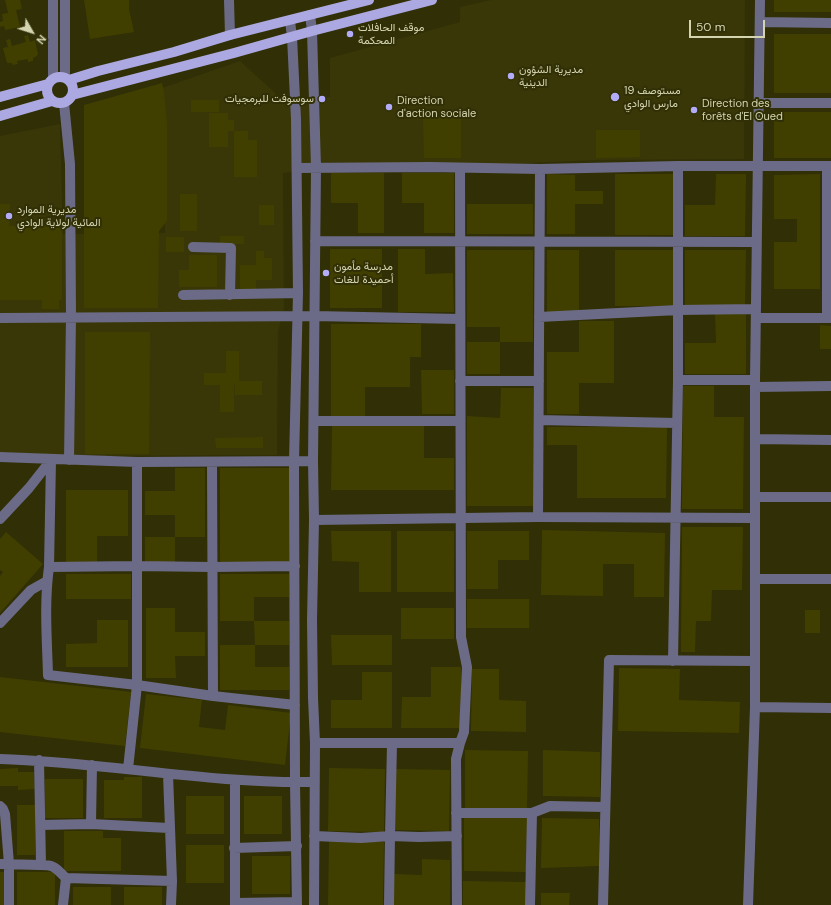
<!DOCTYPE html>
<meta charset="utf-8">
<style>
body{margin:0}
#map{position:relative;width:831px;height:905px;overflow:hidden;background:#302f06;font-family:"DM Sans",sans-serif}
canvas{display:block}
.north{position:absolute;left:12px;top:12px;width:40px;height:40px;-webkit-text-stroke:3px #302f06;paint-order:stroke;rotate:129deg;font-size:11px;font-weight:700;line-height:16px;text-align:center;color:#d4d4b0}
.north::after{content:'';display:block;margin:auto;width:14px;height:18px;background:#d4d4b0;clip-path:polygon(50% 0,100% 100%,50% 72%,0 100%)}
.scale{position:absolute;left:689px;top:20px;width:76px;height:18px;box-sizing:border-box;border:2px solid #d4d4b0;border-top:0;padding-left:5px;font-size:12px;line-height:14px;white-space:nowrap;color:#d4d4b0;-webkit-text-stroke:3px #302f06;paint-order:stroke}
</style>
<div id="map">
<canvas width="831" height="905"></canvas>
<div class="north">N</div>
<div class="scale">50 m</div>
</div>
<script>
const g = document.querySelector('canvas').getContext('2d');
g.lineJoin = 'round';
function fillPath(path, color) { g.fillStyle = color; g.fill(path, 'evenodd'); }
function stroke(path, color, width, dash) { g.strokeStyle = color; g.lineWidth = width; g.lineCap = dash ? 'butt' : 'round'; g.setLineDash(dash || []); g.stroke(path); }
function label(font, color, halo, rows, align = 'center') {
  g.font = font + ' "DM Sans",Vazirmatn,sans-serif'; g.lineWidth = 4; g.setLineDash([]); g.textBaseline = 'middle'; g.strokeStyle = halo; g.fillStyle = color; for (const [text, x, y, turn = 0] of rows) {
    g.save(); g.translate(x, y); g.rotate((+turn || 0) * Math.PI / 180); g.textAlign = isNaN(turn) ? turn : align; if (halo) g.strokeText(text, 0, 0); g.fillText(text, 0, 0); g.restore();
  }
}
const built = new Path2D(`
 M491 0H745L744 159 596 160 461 166 316 168 283 173 284 308 278 332 277 455 87 456 0 452V136L60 124 63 234 165 233 162 88 240 61 282 99 330 97V58L460 22V7Z`);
const building = new Path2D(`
 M5 0H20L22 9 16 10 20 27 5 30 4 26 0 27V22L3 21 2 14 8 13Z
 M84 0H129V9L134 32 90 39Z
 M774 0H831V12H774Z
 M774 34H831V93H774Z
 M28 35 30 42 35 40 38 54 37 56 33 58V61L28 62V59L17 61 18 64 13 65 12 63H7L3 48 8 47 6 40 10 39 12 46 26 42 24 36Z
 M162 83 164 92 167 124V221L159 231 158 308H84V105Z
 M191 100H219V112H191Z
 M774 112H831V158H774Z
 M209 113H228V120H234V131H248V140H257V177H234V131H228V147H209Z
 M461 117V158H424L423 118Z
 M596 130H640V157L596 158Z
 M331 173H384V233H358V203H331Z
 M402 173H454V233H424V203H402Z
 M547 174 575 175V191H603V204H575V234H547Z
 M615 174H673V235H615Z
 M716 174H746L745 236H685V205H715Z
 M820 174V289H774V242H797V219H774V175Z
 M180 194H197V231H180Z
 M0 204H10L9 226H62V300H59V309H42V300H0Z
 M467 204H533V234H467Z
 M259 205H274V225H259Z
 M220 236H244V244H220Z
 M166 237H184V252H166Z
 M330 249H382V308H330Z
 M398 249H425V274L453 273 454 312H398Z
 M467 250H533V342H500V327H467Z
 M547 250H579V313H547Z
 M615 250H673V306H615Z
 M685 250H746L745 306H685Z
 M256 251H264V258H272V280H256V293H240V265H256Z
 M189 255H217V287H179V270H189Z
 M715 313H746V374H685V343H716Z
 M579 321H614V383H579V414H547V352H579Z
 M331 324H421V357H410V387H365V416H331Z
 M820 325 831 326V349H820Z
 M85 332H150L149 454H85Z
 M467 342H500V374H467Z
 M226 351H239V381H262V395H235V385H234V412H220V385H204V373H226Z
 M421 370H454V414H422Z
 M683 386H714V417H744L743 509H682Z
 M501 388H533V506H467V416L500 418Z
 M332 425H424V458H454V490H331Z
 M547 427H667L666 498H577V445H547Z
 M263 437V448H216L215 438Z
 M175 468H205V537H175V515H145V491H175Z
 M220 468H289V562H220Z
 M66 490H128V536H97V562H66Z
 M682 527H743L742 590H712L711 621H696L695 652H681Z
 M542 530 665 533 664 597H634V564H603V596L541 595Z
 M331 531H391V592H359V562L332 561Z
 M397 531H454V592H397Z
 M467 531H529V560H498V589H467Z
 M6 532 43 564 0 613V576L3 572 0 570V539Z
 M145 537H175V562H145Z
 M66 574H131V599H66Z
 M220 574H289V597H254V621H289V645H255V667H289V690H220V645H255L254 621H220Z
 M467 599H529V628H467Z
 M146 608H175V632H205V656H175L176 678H146Z
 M401 608H454V639H401Z
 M805 610H820V633H805Z
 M97 620H128V667H66V644L97 643Z
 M331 635H392V665H332Z
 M431 667H461V728H401L402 697H431Z
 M619 668 680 669 679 700 740 702 739 733 618 731Z
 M472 669H499V700L526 701V732L471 731Z
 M362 672H392V728H331V700H362Z
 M0 677 131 692 125 746 0 732Z
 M146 694 202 700 199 727 225 730 228 705 291 713 285 765 140 748Z
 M465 750 528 751 527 809 465 808Z
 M543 750 600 752V797L543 796Z
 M18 768V772H34L35 789 18 790V786H0V769Z
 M329 768 385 769 384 832 328 831Z
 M395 769 450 770 449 831 394 830Z
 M124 777H142V818H104V780H124Z
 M45 779H83V818H45Z
 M186 796H224V834H186Z
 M244 796H282V834H244Z
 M17 805H35V855H17Z
 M464 817 527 818 526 872 464 871Z
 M542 818 599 819V866L541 868Z
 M64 831H103V838H121V871H64Z
 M329 841 384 842 383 905H328Z
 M186 845H224V883H186Z
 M252 856H290V894H252Z
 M422 859 450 860V905H394V874L422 875Z
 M0 872H4V905H0Z
 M17 872H55V905H17Z
 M463 881 526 882 525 905H463Z
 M73 887H111V905H73Z
 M124 887H162V905H124Z
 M541 893H570L569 905H541Z`);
const minor = new Path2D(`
 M53 0V78
 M65 0V78
 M229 0 230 35
 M310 15 312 31 316 168 313 461 314 520 312 620 313 698 315 743 314 905
 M290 21 292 37 296 119 298 293 294 462 295 783 297 905
 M760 22 831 23
 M64 103 70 164 71 317 69 460
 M759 103H831
 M297 168 430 167 540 169 678 166H831
 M315 241 756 242
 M193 247 231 248 230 295
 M183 295 298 293
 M539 317 678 310 756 309
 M0 318 315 316 460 319
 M756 318H831
 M827 318V166
 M678 380H755
 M460 381H539
 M755 387 831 386
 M539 420 676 423
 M314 421H460
 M756 439 831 440
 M0 457 137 462 313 461
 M137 462V566L212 567 295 566
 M212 462 213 696
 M756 497H831
 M538 517 540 169
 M0 519 29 488 51 460
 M314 520 538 517 755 518
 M49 567 137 566V685L48 675C47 639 44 603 49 567L51 460
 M755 579H831
 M0 623 31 590 47 581
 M673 661 678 380V166
 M755 707 831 708
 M315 743H460
 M0 759C105 762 208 784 314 782
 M128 769 137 685 213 696 295 705
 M168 774 172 881 171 905
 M235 780V905
 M0 806 3 809 5 814 9 864V905
 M456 813H532L550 806 605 807
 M91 824 169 828
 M41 825 91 824 92 765
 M314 836 361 838 390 836 419 837 457 836
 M234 848 297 846
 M0 864 41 865 39 760
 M41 865C56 865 56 869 66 878
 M235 903 297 902
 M63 905 66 878 172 881
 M389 905 390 836 392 744
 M457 905 456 759 460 743 464 732 467 667 461 637 460 168
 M530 905 532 813
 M603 905 609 660 755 661
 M748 905 755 707V380L760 0`);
const major = new Path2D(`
 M47 90a13 13 0 1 1 26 0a13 13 0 1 1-26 0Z
 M69 80 98 71 174 52 230 35 369 0
 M72 95 234 53 312 31 432 0
 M0 97 48 84
 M0 116 52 101`);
const markers = [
 [350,34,4,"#b3adf9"],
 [511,76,4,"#b3adf9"],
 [615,97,5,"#b3adf9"],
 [322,99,4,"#b3adf9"],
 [389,107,4,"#b3adf9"],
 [694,110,4,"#b3adf9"],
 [9,216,4,"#b3adf9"],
 [326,273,4,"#b3adf9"]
];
const poiNames = [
 ["موقف الحافلات",358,28],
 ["المحكمة",358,41],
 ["مديرية الشؤون",519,70],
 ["الدينية",519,83],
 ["مستوصف 19",624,91],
 ["مارس الوادي",624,104],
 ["سوسوفت للبرمجيات",314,99,"right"],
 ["Direction",397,101],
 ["d'action sociale",397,114],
 ["Direction des",702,104],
 ["forêts d'El Oued",702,117],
 ["مديرية الموارد",17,210],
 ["المائية لولاية الوادي",17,223],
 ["مدرسة مأمون",334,267],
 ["أحميدة للغات",334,280]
];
fillPath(built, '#393708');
fillPath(building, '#413f00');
stroke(minor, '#6c6b87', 10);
stroke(major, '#aca8e1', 10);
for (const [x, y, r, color] of markers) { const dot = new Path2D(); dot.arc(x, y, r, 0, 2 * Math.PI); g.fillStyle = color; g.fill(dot); stroke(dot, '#302f06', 1.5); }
label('11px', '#d4d4b0', '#302f06', poiNames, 'left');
</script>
